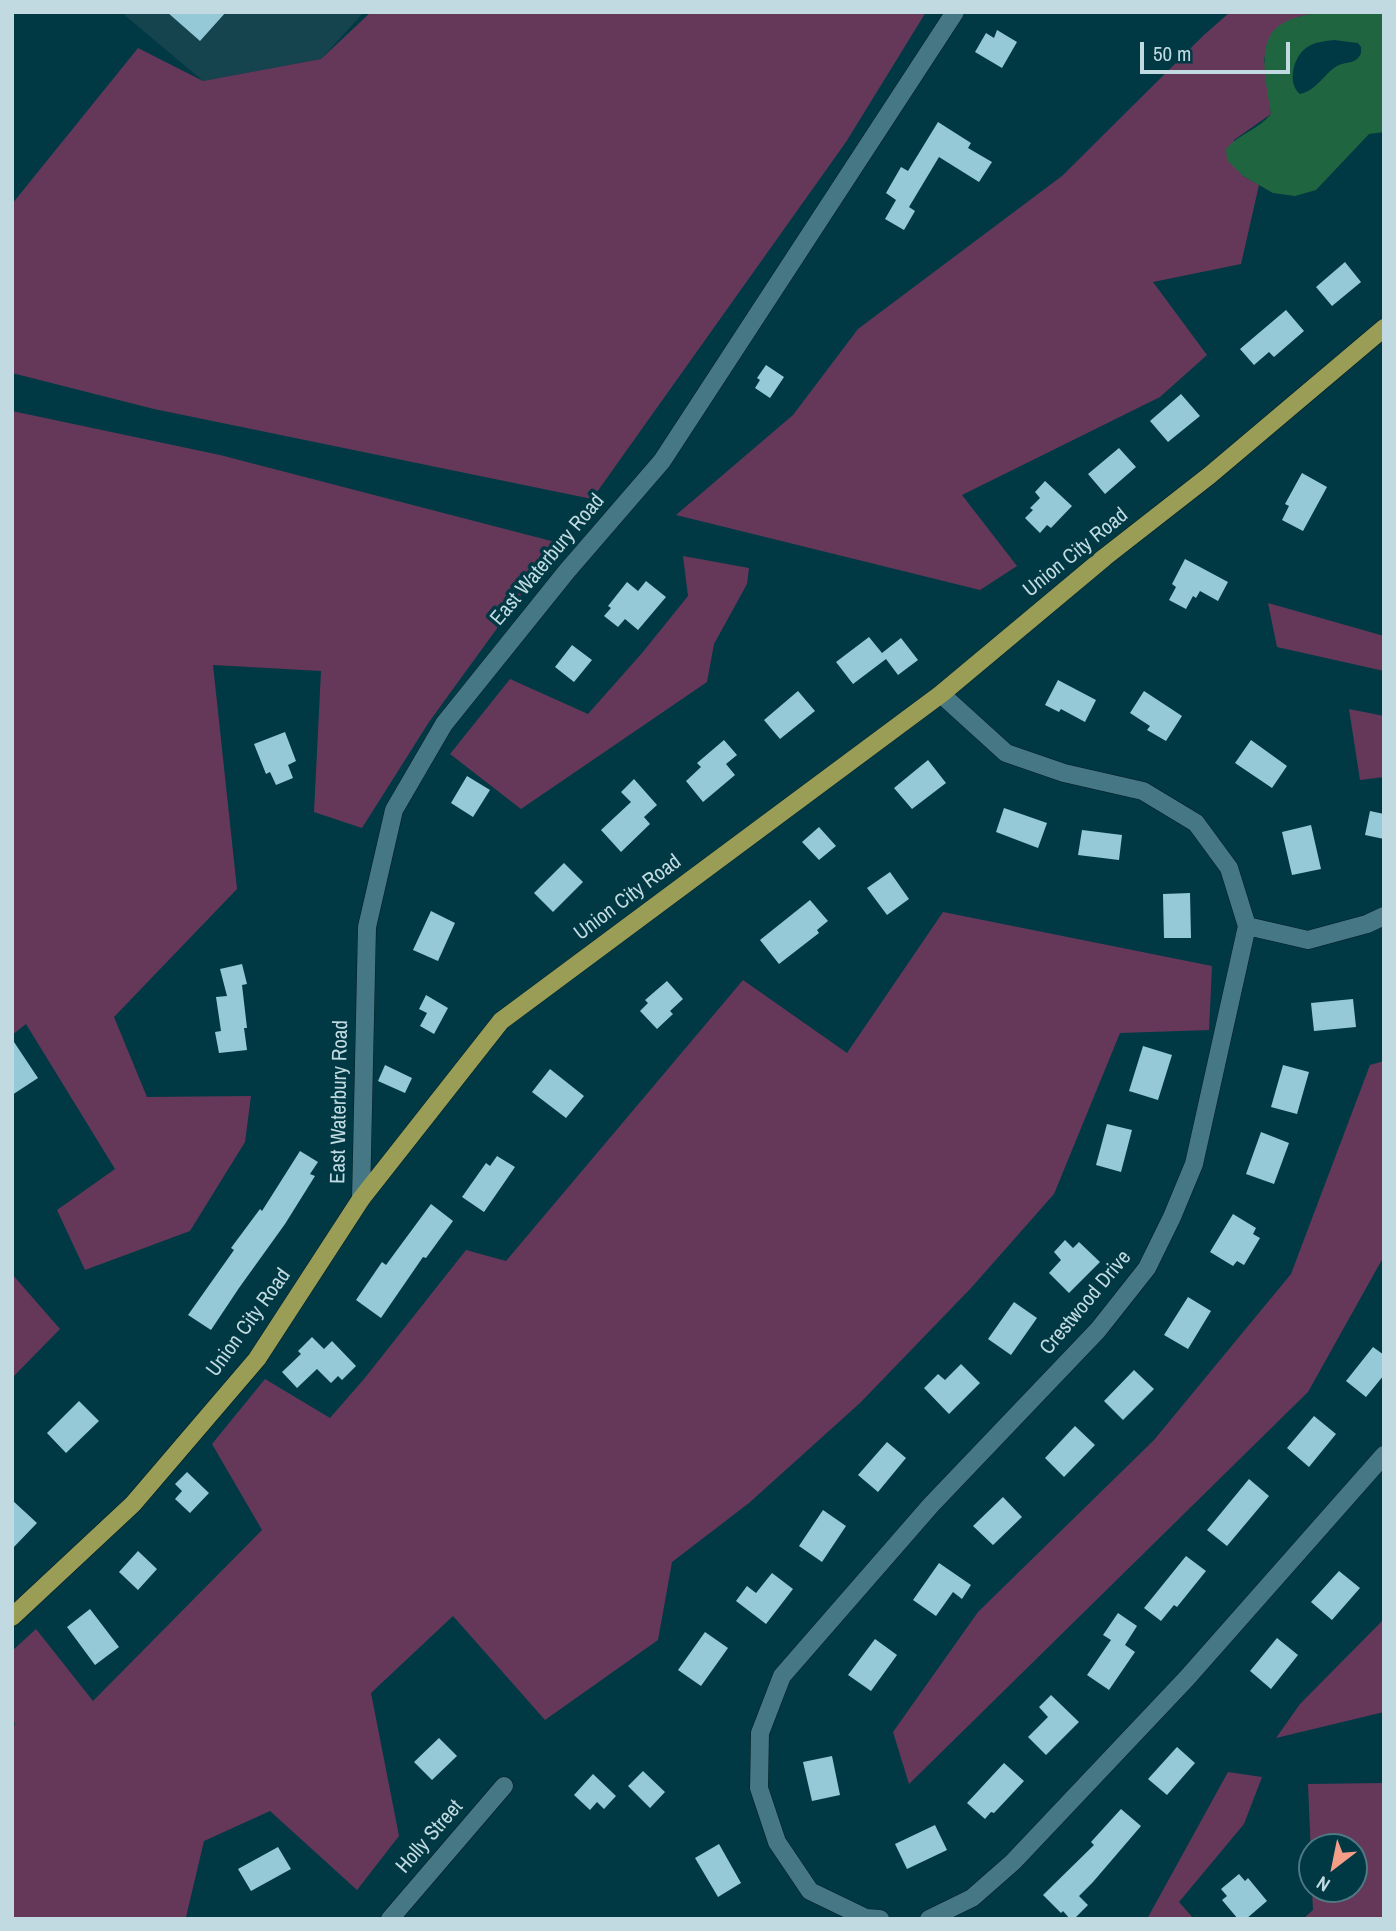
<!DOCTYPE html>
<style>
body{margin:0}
#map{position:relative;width:1396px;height:1931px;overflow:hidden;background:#003944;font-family:"Archivo Narrow",sans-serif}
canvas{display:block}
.frame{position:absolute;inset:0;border:14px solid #c1dae1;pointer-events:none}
.north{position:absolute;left:1298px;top:1833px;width:70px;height:70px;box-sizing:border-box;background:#003944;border:2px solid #4d7983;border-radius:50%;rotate:212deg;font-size:19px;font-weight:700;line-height:28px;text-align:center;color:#c1dae1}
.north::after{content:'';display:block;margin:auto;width:24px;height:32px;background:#f49e87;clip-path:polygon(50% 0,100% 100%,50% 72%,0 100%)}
.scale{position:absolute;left:1140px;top:42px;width:150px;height:32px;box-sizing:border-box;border:4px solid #c1dae1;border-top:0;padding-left:9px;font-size:21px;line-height:24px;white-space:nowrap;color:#c1dae1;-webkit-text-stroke:5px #003944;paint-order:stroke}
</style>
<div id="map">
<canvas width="1396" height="1931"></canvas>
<div class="frame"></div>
<div class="north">N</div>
<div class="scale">50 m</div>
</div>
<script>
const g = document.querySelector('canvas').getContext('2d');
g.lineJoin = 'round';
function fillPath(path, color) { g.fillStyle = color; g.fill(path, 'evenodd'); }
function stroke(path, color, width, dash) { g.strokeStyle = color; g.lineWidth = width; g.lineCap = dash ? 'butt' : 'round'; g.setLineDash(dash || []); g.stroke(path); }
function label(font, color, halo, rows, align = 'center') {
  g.font = font + ' "Archivo Narrow",sans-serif'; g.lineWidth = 7; g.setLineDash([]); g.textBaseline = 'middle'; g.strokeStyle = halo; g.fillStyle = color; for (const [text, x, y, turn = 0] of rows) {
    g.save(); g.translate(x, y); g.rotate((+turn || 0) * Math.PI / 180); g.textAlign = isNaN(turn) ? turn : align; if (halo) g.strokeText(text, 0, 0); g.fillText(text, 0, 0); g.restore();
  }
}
const built = new Path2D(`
 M121 12H364L321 59 203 81Z`);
const green = new Path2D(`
 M371 12H926L846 142 592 499 154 409 12 373V204L138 48 203 81 321 59Z
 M1230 12H1320L1298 17 1264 58 1271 114 1234 140 1243 176 1259 185 1241 264 1153 282 1207 355 1160 397 962 495 1017 566 980 590 676 515 793 415 858 329 1062 176 1204 35Z
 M12 411 220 455 559 543 429 722 362 828 314 812 321 671 213 665 237 889 114 1017 147 1097 251 1096 245 1142 190 1231 85 1270 57 1210 115 1169 26 1024 12 1035Z
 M683 556 749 568 747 584 714 644 707 682 521 809 450 754 510 679 588 714 642 653 688 596Z
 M1268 603 1384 636V671L1277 647Z
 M1349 709 1384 716V777L1360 780Z
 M943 912 1212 966 1209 1030 1120 1033 1054 1194 971 1288 860 1403 749 1503 672 1562 658 1640 545 1720 453 1616 371 1693 399 1836 357 1890 270 1811 204 1841 186 1917 184 1919H12V1727L15 1725 12 1717V1651L36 1629 93 1701 262 1530 212 1444 265 1379 330 1418 364 1379 466 1250 506 1261 743 980 847 1053Z
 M1384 1061V1256L1308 1392 909 1784 893 1732 978 1612 1154 1440 1291 1274 1370 1065Z
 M12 1274 60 1329 12 1378Z
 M1384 1619V1712L1276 1738 1300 1704Z
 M1228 1772 1262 1777 1244 1824 1179 1902 1194 1919H1147Z
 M1384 1783V1919H1303L1313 1910 1312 1889H1354V1847H1312V1880L1308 1784Z`);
const water = new Path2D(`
 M1320 12H1384V132L1369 134 1316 190 1295 196 1273 193 1243 176 1227 160 1226 149C1239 134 1259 129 1271 114 1268 91 1256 48 1275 29 1286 18 1306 15 1320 12ZM1334 40 1358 43 1361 47C1361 52 1362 54 1358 58 1353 64 1343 62 1337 66 1323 75 1317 90 1300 94 1287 84 1293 57 1306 48 1314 42 1325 41 1334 40Z`);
const building = new Path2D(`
 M167 12H226L200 41Z
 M997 30 1017 42 1002 68 975 52 986 33 994 38Z
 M938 122 971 143 968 148 992 162 979 182 939 157 909 207 915 211 904 230 885 219 896 200 886 193 901 167 908 171Z
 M1345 262 1361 282 1332 306 1316 287Z
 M1286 310 1304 331 1274 357 1269 352 1254 365 1240 349Z
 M766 365 784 377 770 398 755 388 760 380 757 378Z
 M1181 394 1200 416 1168 442 1150 421Z
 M1119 448 1136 467 1105 494 1088 474Z
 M1302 473 1327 487 1303 531 1282 520 1289 506 1285 504Z
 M1045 481 1072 506 1051 528 1047 525 1040 533 1025 518 1033 510 1030 508 1040 498 1035 492Z
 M1185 559 1228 582 1218 601 1200 591 1196 598 1193 596 1186 609 1169 600 1176 587 1172 584Z
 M646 581 666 597 638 630 625 619 618 627 604 616 611 608 608 606 627 582 638 591Z
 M869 637 882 653 901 638 918 660 898 675 886 659 853 684 836 662Z
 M572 645 592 660 574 682 555 667Z
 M1058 680 1096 700 1085 722 1061 709 1059 712 1045 705Z
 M798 691 815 711 780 739 764 720Z
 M1144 691 1182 716 1166 741 1147 730 1150 726 1130 713Z
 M285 732 296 761 288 765 293 778 276 785 270 772 266 774 254 744Z
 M724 740 737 755 726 764 735 775 703 802 686 781 701 767 697 763Z
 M1251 740 1287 766 1272 788 1235 763Z
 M928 760 946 783 912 809 894 788Z
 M467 776 490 790 473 817 451 803Z
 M634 779 657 805 644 817 650 824 621 852 601 830 631 802 621 792Z
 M1004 808 1047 823 1038 848 996 832Z
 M1370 811 1384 814V839L1365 835Z
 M1311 825 1321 869 1292 875 1282 832Z
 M819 827 836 846 819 860 802 842Z
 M1082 830 1122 835 1119 860 1078 855Z
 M564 863 583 882 553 912 534 893Z
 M890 872 909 899 887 915 867 888Z
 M1190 893 1191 938H1164L1163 894Z
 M810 900 828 921 817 930 819 933 779 964 760 940Z
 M431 911 455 923 438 961 413 950Z
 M242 964 247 984 242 985 247 1028H244L247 1050 219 1053 215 1032 221 1031 216 997 227 996 220 969Z
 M667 981 683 999 670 1011 673 1014 657 1029 640 1011 648 1003 645 1000Z
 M426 995 448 1008 434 1034 420 1026 427 1013 419 1009Z
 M1353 999 1356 1027 1314 1031 1311 1003Z
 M12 1039 38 1078 12 1095Z
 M1143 1046 1172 1055 1158 1100 1129 1091Z
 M385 1065 412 1078 405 1093 378 1081Z
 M1283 1065 1309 1072 1297 1114 1271 1107Z
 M550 1069 584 1096 566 1118 532 1092Z
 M1107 1124 1132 1130 1121 1172 1096 1165Z
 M1261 1132 1289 1143 1274 1184 1246 1174Z
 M300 1151 318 1162 310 1174 315 1176 285 1224 239 1288 211 1330 188 1315 234 1250 231 1248 260 1209 262 1211Z
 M497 1156 515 1167 484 1212 462 1197 486 1163 490 1166Z
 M431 1204 453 1221 426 1258 423 1257 381 1318 356 1300 382 1262 386 1265Z
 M1233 1214 1256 1228 1253 1234 1260 1238 1244 1265 1237 1261 1233 1266 1210 1252Z
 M1065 1240 1073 1248 1079 1242 1100 1262 1069 1293 1049 1273 1061 1260 1054 1252Z
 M1188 1297 1211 1311 1188 1349 1164 1335Z
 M1014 1302 1037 1318 1011 1355 988 1339Z
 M312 1337 324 1349 332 1341 356 1366 342 1380 338 1376 331 1383 317 1369 297 1388 282 1372 301 1354 298 1351Z
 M1373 1347 1384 1355V1375L1366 1397 1346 1381Z
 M961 1364 980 1383 949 1414 924 1388 938 1374 945 1380Z
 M1134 1370 1154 1389 1123 1420 1104 1401Z
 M79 1401 99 1421 66 1453 47 1433Z
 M1314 1416 1336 1434 1309 1467 1287 1448Z
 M1075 1426 1095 1445 1064 1477 1045 1458Z
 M887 1442 906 1458 878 1492 858 1475Z
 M187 1472 209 1493 190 1513 175 1499 182 1491 175 1484Z
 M1249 1479 1269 1496 1227 1546 1207 1530Z
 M1003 1497 1022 1517 993 1545 973 1526Z
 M12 1500 37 1523 12 1549Z
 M823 1510 846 1526 822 1562 799 1546Z
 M138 1551 157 1569 138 1590 119 1572Z
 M1186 1556 1206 1571 1177 1607 1174 1605 1161 1621 1144 1608Z
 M939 1563 971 1585 962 1599 953 1592 936 1616 913 1600Z
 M1339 1571 1360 1588 1332 1620 1311 1602Z
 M772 1573 793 1589 766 1624 736 1601 747 1586 756 1593Z
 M90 1609 119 1647 95 1665 67 1627Z
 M1118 1613 1137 1626 1125 1645 1135 1652 1109 1690 1087 1675 1111 1640 1103 1635Z
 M705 1632 728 1648 701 1686 678 1670Z
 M1277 1638 1298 1655 1271 1689 1250 1671Z
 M875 1639 897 1655 871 1691 848 1675Z
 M1051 1695 1079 1722 1046 1755 1028 1737 1048 1717 1039 1707Z
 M439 1738 457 1756 432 1780 414 1762Z
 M1177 1747 1195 1763 1167 1795 1148 1779Z
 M832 1756 840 1795 812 1801 803 1762Z
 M1004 1763 1024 1781 994 1813 991 1812 985 1819 967 1803Z
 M643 1771 665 1792 650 1808 628 1786Z
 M593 1774 616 1796 604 1809 597 1802 590 1810 574 1795Z
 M1121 1809 1141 1826 1093 1882 1079 1896 1088 1905 1074 1919H1070L1063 1911 1061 1913 1043 1895 1094 1845 1091 1842Z
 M935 1825 947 1850 907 1869 895 1844Z
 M719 1844 741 1883 718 1897 695 1858Z
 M278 1847 291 1869 251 1891 238 1869Z
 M1239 1874 1245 1881 1248 1878 1267 1901 1246 1919H1238L1222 1900 1227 1896 1221 1889Z`);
const minor = new Path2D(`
 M1247 926 1308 940 1367 924 1384 916
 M361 1199 367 927 394 810 444 724 567 571 662 461 955 12
 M390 1919 504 1786
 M880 1919 866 1918 810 1891 777 1842 759 1788 760 1733 782 1676 931 1505 1098 1330 1147 1268 1172 1217 1194 1164 1247 926 1229 868 1196 823 1143 791 1064 773 1006 753 941 694
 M929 1919 972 1898 1013 1862 1187 1678 1384 1455`);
const major = new Path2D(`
 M12 1617 133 1504 257 1359 361 1199 501 1021 941 694 1105 557 1210 475 1384 328`);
const streetNames = [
 ["Union City Road",1076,553,-39],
 ["East Waterbury Road",548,560,-50],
 ["Union City Road",628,898,-37],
 ["East Waterbury Road",340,1102,-89],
 ["Crestwood Drive",1086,1303,-50],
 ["Union City Road",249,1323,-54],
 ["Holly Street",430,1837,-49]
];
fillPath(built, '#15444f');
fillPath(green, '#65385a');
fillPath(water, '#1f6640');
fillPath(building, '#96c9d7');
stroke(minor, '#041d24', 19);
stroke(major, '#041d24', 19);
stroke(minor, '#467784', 18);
stroke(major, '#9a9d56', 18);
label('21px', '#c1dae1', '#003944', streetNames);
</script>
